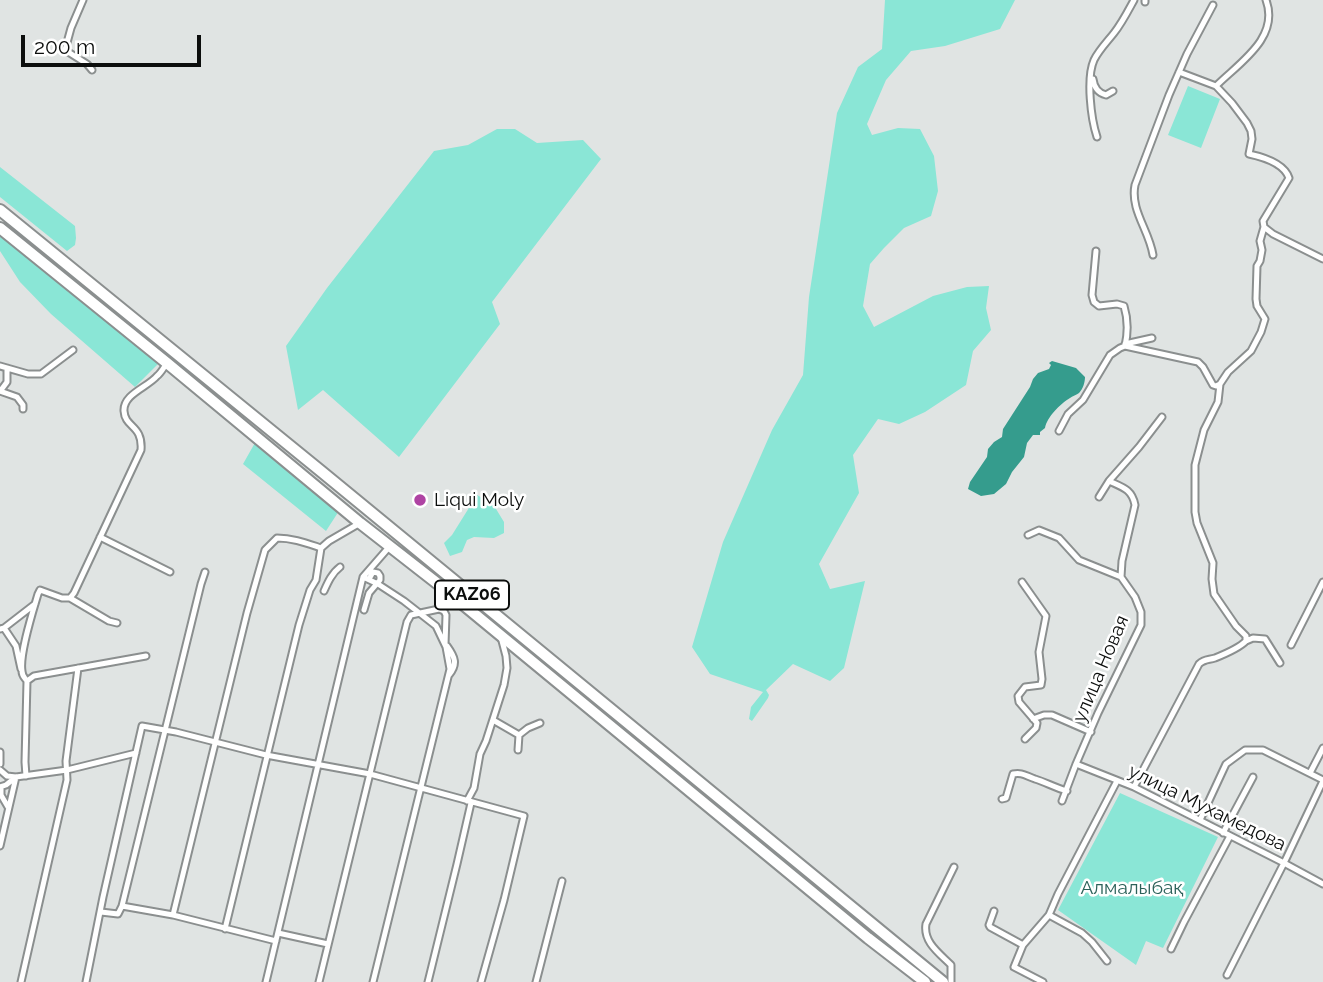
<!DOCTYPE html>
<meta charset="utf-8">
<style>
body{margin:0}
#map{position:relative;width:1323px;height:982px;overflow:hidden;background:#e0e4e3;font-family:Raleway,sans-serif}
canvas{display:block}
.scale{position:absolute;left:21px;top:35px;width:180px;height:32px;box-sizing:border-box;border:4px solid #0c0e0d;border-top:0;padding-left:9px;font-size:21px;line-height:24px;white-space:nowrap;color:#0c0e0d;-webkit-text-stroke:5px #fff;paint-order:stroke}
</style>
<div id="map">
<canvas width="1323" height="982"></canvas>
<div class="scale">200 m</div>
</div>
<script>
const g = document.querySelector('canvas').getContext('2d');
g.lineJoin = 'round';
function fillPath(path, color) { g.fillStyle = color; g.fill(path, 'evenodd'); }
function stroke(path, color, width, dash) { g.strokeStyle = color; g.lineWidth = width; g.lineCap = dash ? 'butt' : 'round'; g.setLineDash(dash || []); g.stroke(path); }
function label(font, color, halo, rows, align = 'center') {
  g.font = font + ' Raleway,sans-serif'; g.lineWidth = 5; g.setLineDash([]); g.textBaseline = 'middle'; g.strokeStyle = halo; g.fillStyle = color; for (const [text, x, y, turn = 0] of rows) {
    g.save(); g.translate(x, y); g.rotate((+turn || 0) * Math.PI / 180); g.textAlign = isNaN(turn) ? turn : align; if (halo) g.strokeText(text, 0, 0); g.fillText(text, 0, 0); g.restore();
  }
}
const green = new Path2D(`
 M885 0H1015L1000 29 945 46 911 51 886 80 867 124 872 135 898 128 920 129 934 156 938 191 931 216 904 228 884 248 870 264 863 306 874 327 933 296 967 287 989 286 986 308 991 330 973 351 966 385 925 412 899 424 878 419 853 455 859 493 819 564 830 589 865 581 844 668 830 681 793 664 766 690 769 695 768 698 752 721 749 719 751 707 763 692 710 674 692 647 723 542 772 430 803 375 809 297 837 113 858 67 882 49Z
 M1188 86 1220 99 1201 148 1168 135Z
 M497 129H515L537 143 583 140 601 159 492 302 500 324 399 457 323 390 298 410 286 346 327 288 434 151 468 145Z
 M0 167 75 226 76 238 75 245 67 251 0 197Z
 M0 231 161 361 135 387 51 314 20 282 0 251Z
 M256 441 337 508V514L326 531 243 464Z
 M477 495 493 504 504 522V533L494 538 474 537 467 540 462 552 450 556 444 543 452 535Z
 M1120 793 1218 837 1163 948 1146 941 1136 965 1058 910Z`);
const water = new Path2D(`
 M1052 361 1076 368 1085 377C1085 382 1083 389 1079 393 1077 395 1072 396 1070 398 1060 404 1047 417 1045 428L1040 432V435H1033L1027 443 1024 457 1012 472 1006 484 994 494 981 496 968 489 970 482 987 457 988 449 994 442 1002 437 1003 429 1030 387 1033 379 1038 373 1049 369 1051 365 1049 363Z`);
const street = new Path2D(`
 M83 0 71 28 65 50 87 64 92 70
 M1145 2V0
 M1093 79C1094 87 1098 93 1106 95L1113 91
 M1216 86C1239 63 1280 38 1266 0
 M1097 137C1091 119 1086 78 1094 60 1099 50 1107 42 1114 33 1122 23 1128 11 1134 0
 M1264 227 1273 234 1323 259
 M1096 251 1092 295 1094 302 1099 306 1117 304 1124 306C1128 319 1128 333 1125 346L1198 362 1203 367 1213 385 1216 386 1220 384
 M1153 255C1149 230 1130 210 1135 185L1169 95 1187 54 1213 5
 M1125 344 1152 338
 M0 366 28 374H41L73 350
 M1 390 7 382V368
 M0 391 17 397 23 405V409
 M1059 431 1068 414 1083 400 1110 355 1120 348 1125 346
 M1099 497 1109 481 1139 447 1162 417
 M1028 535 1039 530 1059 538 1079 560 1121 577
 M100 537 170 572
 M363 577 378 584 404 601 436 626 446 647 450 669 373 982
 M1022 582 1046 616 1039 652 1042 679 1041 685 1025 687 1018 696 1019 702 1037 723 1036 728 1025 739
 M324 591C328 582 332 573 340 567
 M70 598 109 621 117 623
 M364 610 369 593 380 580V576L378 573 373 572 369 579
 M4 628 35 604
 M0 629 4 628 16 646 21 669
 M1246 641 1253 638 1265 639 1280 663
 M1291 645 1323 582
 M27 681C24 677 22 676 22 671 19 654 33 611 38 594L40 590 62 598H70L74 593 141 450C143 425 125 428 124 411 123 394 148 387 157 376 161 373 164 367 167 363
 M1033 719 1044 715H1052L1091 732
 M493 720 519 735 528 728 540 723
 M518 750 519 735
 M0 752V764
 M1076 764 1134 787 1284 863 1323 884
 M0 770 7 776 16 777 67 770 136 753
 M1310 773 1323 748
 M26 776 25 762 27 681 34 676 146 656
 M0 787 6 785 16 777
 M1 787V795L8 807
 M1134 787 1199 664C1204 659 1208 660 1215 658 1225 654 1239 648 1246 641V636L1236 626 1214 594 1212 579 1213 563 1197 523 1195 512V465L1204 430 1218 402 1220 384 1228 372 1251 351 1261 332 1265 319 1257 306 1256 299 1257 266 1260 261 1262 250 1260 241 1264 227 1263 221 1289 178C1284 163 1263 157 1249 154L1252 139 1251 131 1247 123 1232 103 1216 86 1179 72
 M1002 799 1006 798 1013 774C1022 772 1026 776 1035 779 1045 782 1056 788 1067 791
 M467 801 474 788 480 754 486 741 504 685 507 668 506 656 501 637
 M1062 801 1076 764 1098 713 1141 625V612L1135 597 1121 577 1122 561 1135 505C1132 489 1122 487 1109 481
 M1200 820 1226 764 1245 750H1263L1323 780
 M1223 833 1253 777
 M0 846 16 777
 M122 906 201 584 205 572
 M994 911 989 925 990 927 1023 945
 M101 912 118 914 122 906 173 915 276 941
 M173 915 247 613 265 550 277 538C293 538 306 543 321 548
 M1049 915 1082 933 1092 942 1107 961
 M225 929 299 625 310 590 316 580 321 548 329 541 360 523
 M278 933 328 944
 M1171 949 1184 922 1230 836
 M1227 975 1284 863 1323 781
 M21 982 67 780 66 761 78 668
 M86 982 103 897 142 726 176 732 266 755 370 774 524 816 504 900 481 982
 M266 982 363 577 390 546
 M319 982 407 622 411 615 439 609 444 611 446 615 445 645 447 646C455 657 458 664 449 675
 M428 982 457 864 471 803
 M536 982 562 881
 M951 982V965C939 953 923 942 926 924L954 867
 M1043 982 1014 967 1023 945 1049 915 1058 894 1117 781`);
const highway = new Path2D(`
 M0 210 322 472 943 982
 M0 228 167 363 360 523 442 587 868 938 925 982`);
const markers = [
 [420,500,7,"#af43a3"]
];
const shields = [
 [472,595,74]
];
const shieldNames = [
 ["KАZ06",472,595]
];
const poiNames = [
 ["Liqui Moly",434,500]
];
const streetNames = [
 ["улица Новая",1101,669,-67],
 ["улица Мухамедова",1207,808,26]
];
const parkNames = [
 ["Алмалыбақ",1132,888]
];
fillPath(green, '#8ae6d6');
fillPath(water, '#359c8d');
stroke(street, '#8b8f8f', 9);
stroke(highway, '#8b8f8f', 14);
stroke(street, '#fff', 5);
stroke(highway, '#fff', 10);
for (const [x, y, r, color] of markers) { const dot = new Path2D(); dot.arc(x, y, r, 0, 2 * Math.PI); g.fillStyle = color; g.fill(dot); stroke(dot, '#fff', 2.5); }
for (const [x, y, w] of shields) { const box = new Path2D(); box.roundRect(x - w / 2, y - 14.5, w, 29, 5); g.fillStyle = '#fff'; g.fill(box); stroke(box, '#0c0e0d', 2); }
label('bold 18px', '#0c0e0d', null, shieldNames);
label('19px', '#0c0e0d', '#fff', poiNames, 'left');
label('19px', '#0c0e0d', '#fff', streetNames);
label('19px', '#2b6159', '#fff', parkNames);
</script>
